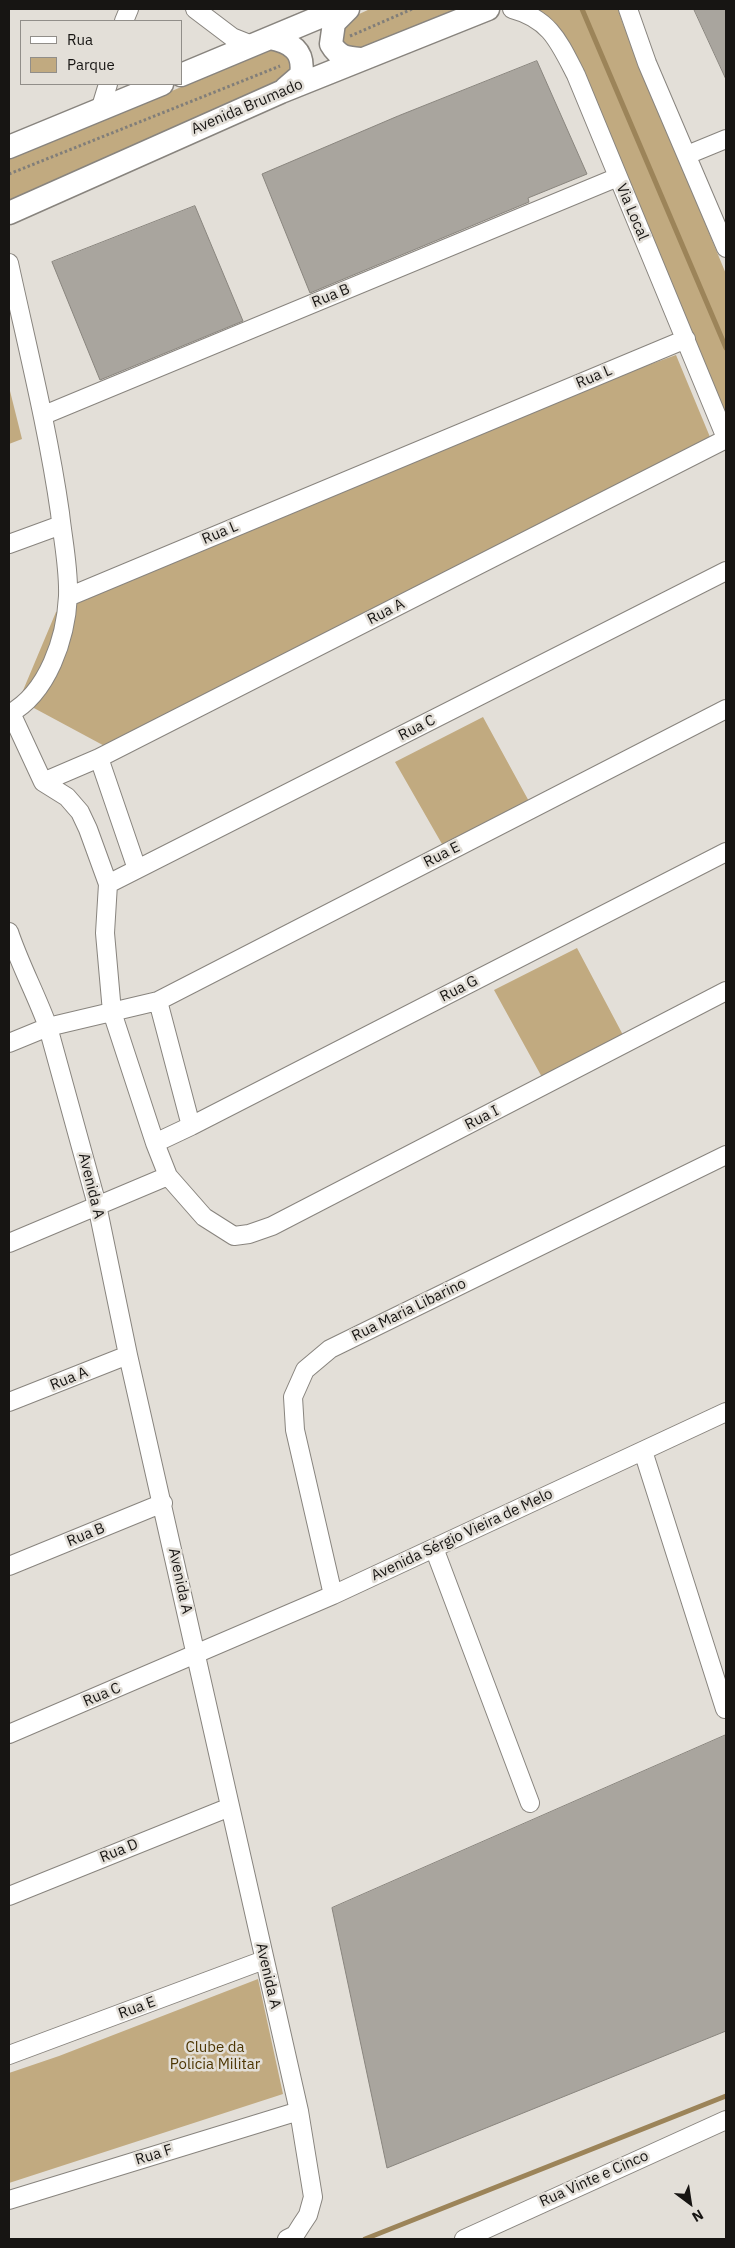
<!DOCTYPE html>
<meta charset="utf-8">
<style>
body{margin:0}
#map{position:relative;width:735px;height:2248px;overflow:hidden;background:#e3dfd8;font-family:"IBM Plex Sans",sans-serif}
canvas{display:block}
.frame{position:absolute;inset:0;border:10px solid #171513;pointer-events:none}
.legend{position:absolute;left:20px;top:20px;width:162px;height:65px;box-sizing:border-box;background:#e3dfd8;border:1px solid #918e89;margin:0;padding:6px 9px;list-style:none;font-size:15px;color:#171513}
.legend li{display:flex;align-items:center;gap:10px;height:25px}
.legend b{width:25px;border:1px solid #918e89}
.north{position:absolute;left:665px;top:2178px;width:50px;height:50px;-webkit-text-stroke:4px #e3dfd8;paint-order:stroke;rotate:149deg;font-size:14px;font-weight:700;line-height:20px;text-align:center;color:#171513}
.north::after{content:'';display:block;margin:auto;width:18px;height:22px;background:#171513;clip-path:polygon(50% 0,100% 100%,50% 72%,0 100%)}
</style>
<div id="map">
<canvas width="735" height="2248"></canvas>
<div class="frame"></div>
<ul class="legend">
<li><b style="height:6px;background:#fff"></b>Rua</li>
<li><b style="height:14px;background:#c1aa80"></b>Parque</li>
</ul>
<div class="north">N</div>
</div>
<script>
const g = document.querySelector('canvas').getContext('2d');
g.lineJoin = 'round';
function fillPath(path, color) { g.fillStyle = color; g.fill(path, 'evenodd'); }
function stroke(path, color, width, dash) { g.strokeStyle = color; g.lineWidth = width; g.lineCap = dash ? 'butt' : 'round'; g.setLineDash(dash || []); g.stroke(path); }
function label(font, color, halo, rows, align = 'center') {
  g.font = font + ' "IBM Plex Sans",sans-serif'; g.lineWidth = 5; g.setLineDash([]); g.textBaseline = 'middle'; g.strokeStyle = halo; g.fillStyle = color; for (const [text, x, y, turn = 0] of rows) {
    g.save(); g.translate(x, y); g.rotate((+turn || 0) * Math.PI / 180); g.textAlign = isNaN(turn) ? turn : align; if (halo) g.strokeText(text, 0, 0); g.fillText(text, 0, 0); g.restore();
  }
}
const green = new Path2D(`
 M370 9H472L356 56 339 44 344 21Z
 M518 9H618L623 24 726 274V429L575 70Z
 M277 47 290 58 291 70 287 78 9 208V159Z
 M676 355 710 437 112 750 19 700 56 612 480 426Z
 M9 387 22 439 9 444Z
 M483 717 531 805 446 851 395 762Z
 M577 948 623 1035 543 1079 494 990Z
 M258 1979 283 2094 9 2183V2073L59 2056Z`);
const stream = new Path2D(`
 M582 9 726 348
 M365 2239 726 2096`);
const building = new Path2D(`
 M694 9H726V79Z
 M537 61 587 174 528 198 529 202 310 293 262 174 398 116Z
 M195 206 243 321 100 380 52 262Z
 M726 1735V2031L387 2168 332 1908Z`);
const path = new Path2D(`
 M350 36 412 9
 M9 174 280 66`);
const minor = new Path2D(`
 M195 9 232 37 252 45
 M512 9C550 19 559 42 576 75L726 438
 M628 9 647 63 726 248
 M124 21 129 9
 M101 107 108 84
 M687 155 726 139
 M9 263C27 346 48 429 60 513 63 541 69 568 68 596 66 638 48 693 9 714
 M44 415 618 177
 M9 544 61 525
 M68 597 686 339
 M11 713 43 782 67 797 80 812 88 829 108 884 105 933 112 1012 155 1143 168 1176 204 1217 234 1236 249 1234 272 1226 726 991
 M99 758 137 869
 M43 782 99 758 726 439
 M108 884 726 571
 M9 932C20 965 36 994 48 1027L97 1205 128 1355 299 2111 313 2197 308 2215 302 2224 295 2235 287 2239
 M158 1001 191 1126
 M9 1043 48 1027 158 1001 726 709
 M155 1143 191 1126 726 852
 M9 1243 168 1176
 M9 1402 128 1355
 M643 1451 725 1709
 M434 1548 530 1803
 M9 1566 163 1503
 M333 1595 295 1430 293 1397 305 1370 330 1349 726 1155
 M9 1734 333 1595 726 1412
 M9 1896 230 1807
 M9 2055 264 1960
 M9 2200 299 2111
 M464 2239 726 2120`);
const major = new Path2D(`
 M348 9 334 23 331 44C339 58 348 58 362 59
 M270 38C291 42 305 51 301 75L286 88
 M181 75 339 9
 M9 147 162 84
 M9 213 281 92 488 9`);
const streetNames = [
 ["Avenida Brumado",247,107,-23],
 ["Via Local",632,212,67],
 ["Rua B",331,296,-22],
 ["Rua L",594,377,-23],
 ["Rua L",220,533,-23],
 ["Rua A",386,612,-27],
 ["Rua C",417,728,-27],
 ["Rua E",442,855,-27],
 ["Rua G",459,989,-27],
 ["Rua I",482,1118,-27],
 ["Avenida A",91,1186,76],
 ["Rua Maria Libarino",409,1310,-26],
 ["Rua A",69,1379,-22],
 ["Rua B",86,1535,-22],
 ["Avenida Sérgio Vieira de Melo",462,1535,-25],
 ["Avenida A",180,1581,78],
 ["Rua C",102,1695,-23],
 ["Rua D",119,1851,-22],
 ["Avenida A",268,1976,77],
 ["Rua E",137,2008,-20],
 ["Rua F",154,2155,-17],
 ["Rua Vinte e Cinco",594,2179,-24]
];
const parkNames = [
 ["Clube da",215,2048],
 ["Policia Militar",215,2065]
];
fillPath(green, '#c1aa80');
stroke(stream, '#9c8459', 5);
fillPath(building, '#a9a59e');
stroke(building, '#89857e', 1);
stroke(minor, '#88847e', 20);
stroke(major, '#88847e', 25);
stroke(path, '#817e79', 3, [2.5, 2.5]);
stroke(minor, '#fff', 18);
stroke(major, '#fff', 22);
label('15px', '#171513', '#e3dfd8', streetNames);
label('15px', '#4d3603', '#e3dfd8', parkNames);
</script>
